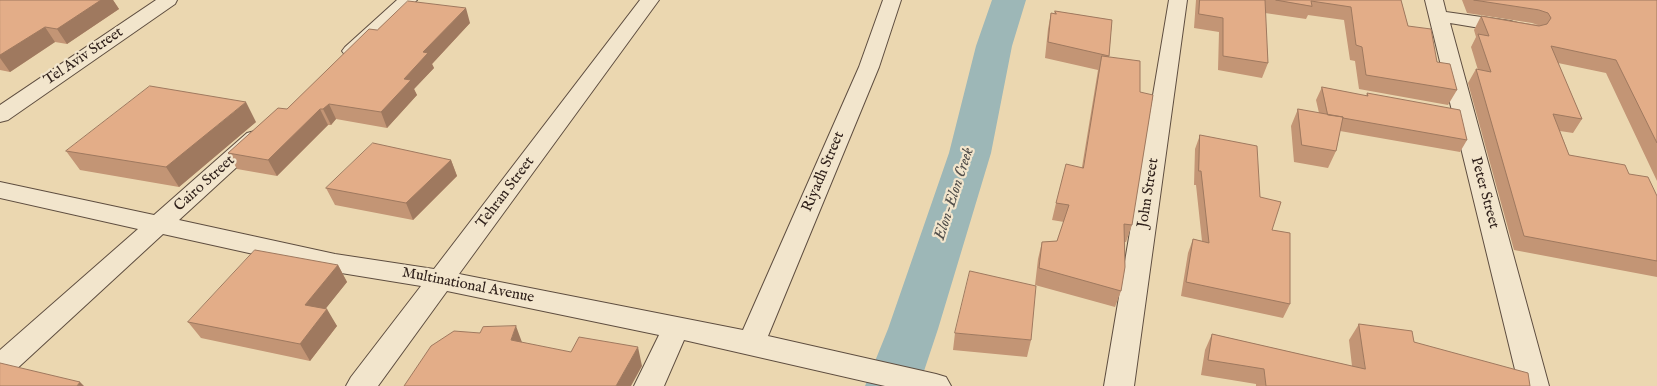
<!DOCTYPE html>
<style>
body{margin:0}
canvas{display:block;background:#ebd7b0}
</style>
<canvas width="1657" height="386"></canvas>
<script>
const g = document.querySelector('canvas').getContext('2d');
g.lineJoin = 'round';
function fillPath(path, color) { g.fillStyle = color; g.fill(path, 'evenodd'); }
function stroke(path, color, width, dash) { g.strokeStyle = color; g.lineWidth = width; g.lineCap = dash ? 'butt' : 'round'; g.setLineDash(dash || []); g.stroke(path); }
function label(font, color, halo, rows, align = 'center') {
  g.font = font + ' "IM FELL English",serif'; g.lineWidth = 4.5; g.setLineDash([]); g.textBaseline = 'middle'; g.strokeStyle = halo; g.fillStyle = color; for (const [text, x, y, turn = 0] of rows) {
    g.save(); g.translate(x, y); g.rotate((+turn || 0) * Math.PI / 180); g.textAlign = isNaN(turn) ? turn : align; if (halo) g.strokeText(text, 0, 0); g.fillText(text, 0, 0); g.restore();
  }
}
const river = new Path2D(`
 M992 0H1026L1012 46 991 153 938 329 919 386H865L888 329 949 153 976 46Z`);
const street = new Path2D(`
 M156 0H177L175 4 8 120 0 122V105Z
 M397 0H417L359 55 352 57 345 55 342 51 345 47Z
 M640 0H659L459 274 743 330 859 67 883 0H901L879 67 768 336 936 374 946 377 951 386H885L684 340 664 386H634L659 335 447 291 378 386H346L351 377 421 286 335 272 163 234 10 375 0 379V350L138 229 0 198V182L154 215 247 133 255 131 263 133 266 138 263 143 179 220 335 254 434 269Z
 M1169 0H1187L1134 386H1104Z
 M1425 0H1443L1446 12 1510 21 1517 23 1520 27 1517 31 1510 33 1450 23 1549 386H1519Z`);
const wall = new Path2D(`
 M0 0H113L119 9 67 44 55 42 10 72 0 70Z
 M1196 0H1401L1408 26 1437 62 1457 90 1448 105 1359 89 1355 61 1350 60 1344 20 1308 15 1306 19 1265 13 1268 63 1262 78 1218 70 1219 32 1194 28Z
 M1462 0H1657V181L1606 73 1558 63 1582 119 1573 133 1560 131 1569 155 1629 174 1657 196V277L1514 250 1468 83 1476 69 1478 70 1471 47 1476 37 1474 30 1481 16 1538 25 1532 23 1467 13Z
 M1055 11 1112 20 1109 57 1132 225 1126 242H1125L1121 291 1115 307 1035 285 1038 259 1042 242 1057 241 1064 222 1052 220 1056 203 1082 167 1098 70 1045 58 1048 29 1051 13 1054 14Z
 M470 23 432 64 434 68 414 89 417 95 387 128 336 119 331 125H328L277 176 237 169 228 153 287 109 377 30Z
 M1322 87 1366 96 1367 93 1467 140 1460 152 1340 131 1336 151 1328 168 1294 162 1291 126 1298 109 1319 113 1316 100Z
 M256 122 179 187 80 170 66 151Z
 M1200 135 1260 197 1272 230 1290 304 1283 318 1181 296 1188 253 1193 239 1202 241 1196 185H1194L1195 149Z
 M451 160 457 176 413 220 335 205 326 188Z
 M338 265 347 282 325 309 337 326 310 361 201 338 188 322Z
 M1359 324 1414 342 1530 386H1256V384L1201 375 1205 350 1212 334 1352 366 1349 340Z
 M955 333 1031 340 1027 357 953 350Z`);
const shadedWall = new Path2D(`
 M101 0H113L119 9 67 44 57 29Z
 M466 8 470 23 432 64 434 68 414 89 417 95 387 128 381 112 423 52Z
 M45 27 55 42 10 72 0 58V55Z
 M246 102 256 122 179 187 166 167Z
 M329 104 336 119 331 125 323 109Z
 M320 109 328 125 277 176 268 160Z
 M451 160 457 176 413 220 406 203Z
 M338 265 347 282 315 322 305 305Z
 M327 309 337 326 310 361 300 344Z
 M516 326 523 345 511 340Z
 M638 347 642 366 631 386H616Z
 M80 382 84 386H77Z`);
const building = new Path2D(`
 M0 0H101L57 29 45 27 0 55Z
 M1200 0H1265L1268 63 1223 56V18L1199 14Z
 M1276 0H1401L1408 26 1431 29 1437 62 1450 64 1457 90 1366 75 1362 47 1356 45 1351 7 1311 1 1312 6Z
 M1474 0H1657V143L1616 60 1551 46 1582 119 1553 114 1569 155 1625 165 1629 174 1648 177 1657 196V261L1524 236 1476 69 1491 72 1478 34 1489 36 1481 16 1539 26 1547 24 1551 18 1548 13 1539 10Z
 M408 1 466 8 423 52 428 53 404 79 411 80 381 112 329 104 323 109H320L268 160 228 153 278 108 287 109 369 29 377 30Z
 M1055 11 1112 20 1109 56 1048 42 1051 13 1056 14Z
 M1102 56 1140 61V92L1153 95 1132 225 1124 224 1125 267 1121 291 1039 268 1042 242 1057 241 1069 205 1056 203 1066 164 1083 168Z
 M150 86 246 102 166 167 66 151Z
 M1322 87 1368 96 1367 93 1460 110 1467 140 1343 118V117L1328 115Z
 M1298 109 1343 117 1336 151 1302 145Z
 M1200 135 1257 146 1260 197 1281 202 1272 230 1290 233V304L1186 282 1193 239 1209 243 1201 171H1199Z
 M373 143 451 160 406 203 326 188Z
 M255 250 338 265 305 305 327 309 300 344 188 322Z
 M970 271 1036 286 1031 340 955 333Z
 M1359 324 1412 331 1414 342 1528 373 1530 386H1266L1264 369 1208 360 1212 334 1365 369Z
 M516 326 511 340 571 352 579 337 638 347 616 386H404L431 346 454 331 480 333 483 327Z
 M0 363 80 382 77 386H0Z`);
const streetNames = [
 ["Tel Aviv Street",84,57,-34],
 ["Riyadh Street",824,172,-67],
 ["Cairo Street",205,184,-42],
 ["Tehran Street",506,193,-53],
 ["John Street",1149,193,-81],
 ["Peter Street",1484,193,75],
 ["Multinational Avenue",468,286,11]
];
const waterNames = [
 ["Elon-Elon Creek",955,194,-72]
];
fillPath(river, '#9db7b7');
stroke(street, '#5f4e40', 2);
fillPath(street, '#f2e5cc');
fillPath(wall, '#c39575');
fillPath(shadedWall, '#9f795f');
fillPath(building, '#e3ad88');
stroke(building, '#9f795f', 1);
label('15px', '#30211b', '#f2e5cc', streetNames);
label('italic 16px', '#514e4a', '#f2e5cc', waterNames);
</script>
